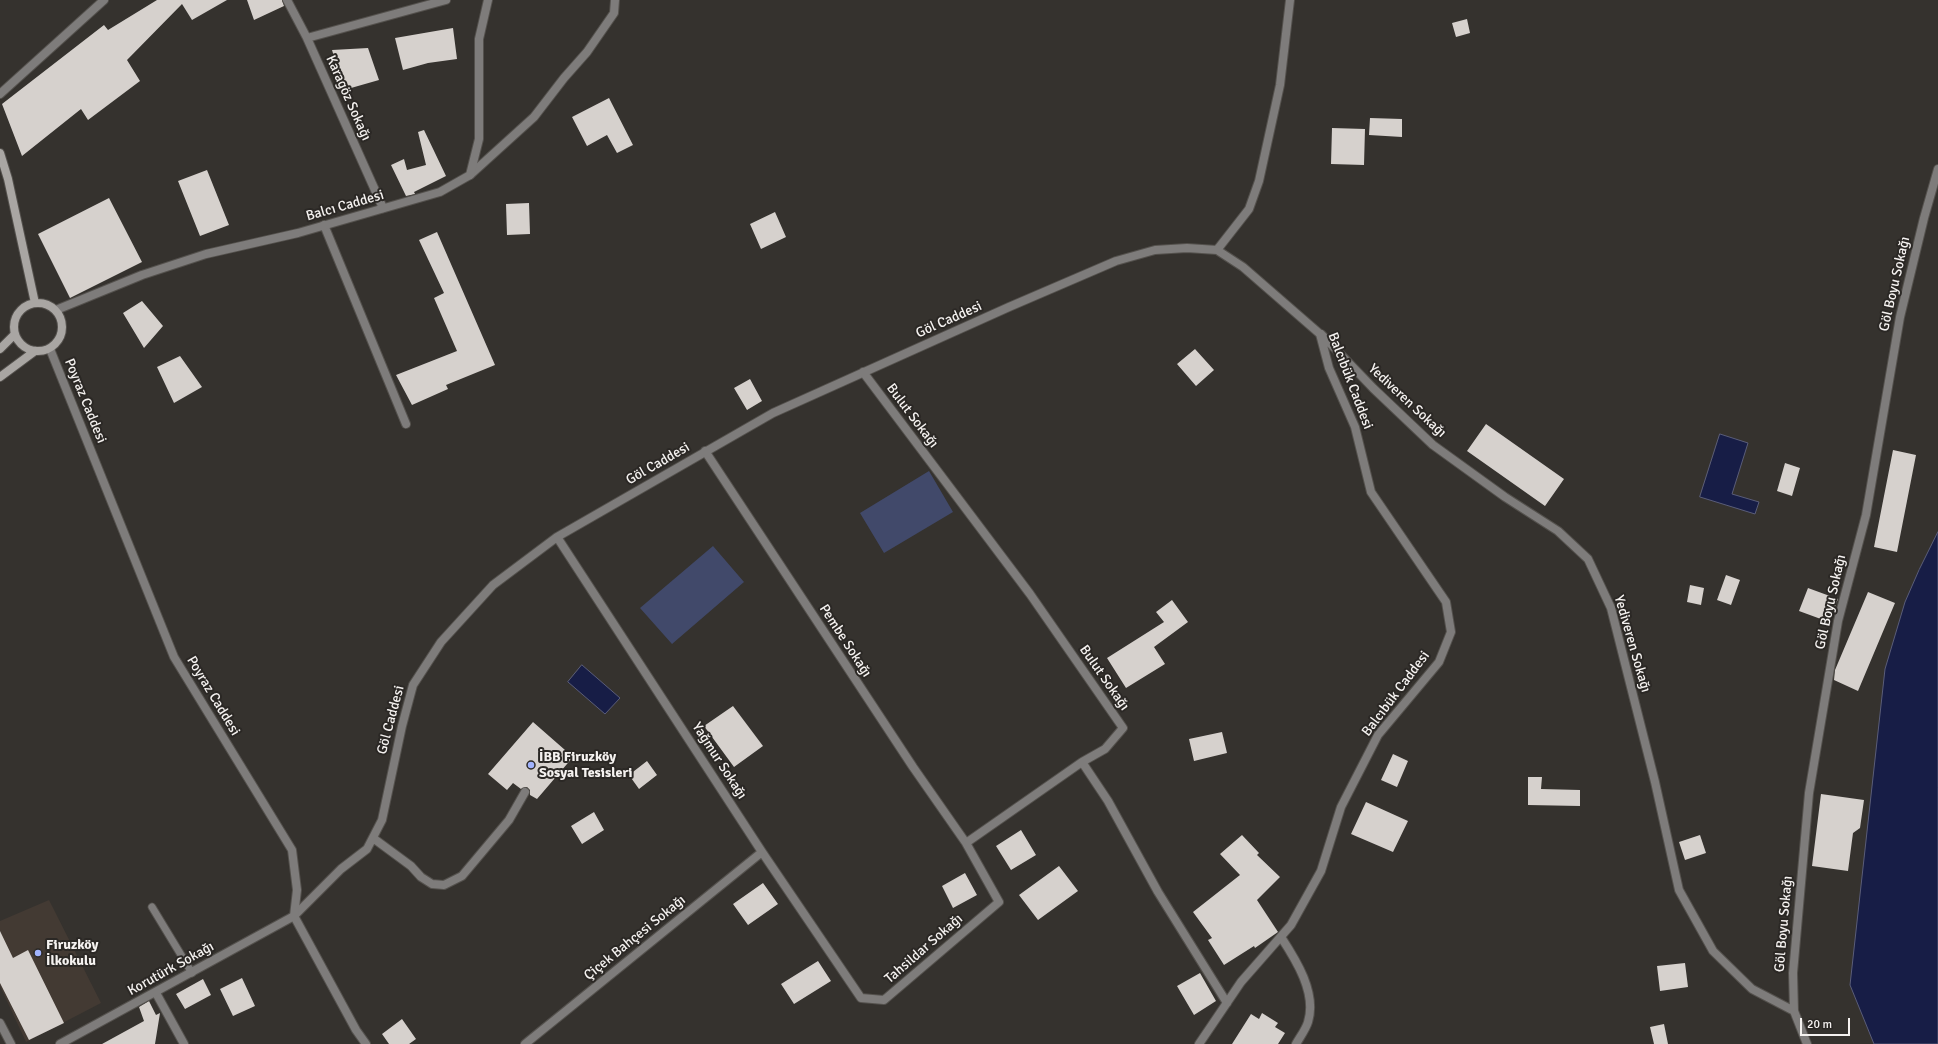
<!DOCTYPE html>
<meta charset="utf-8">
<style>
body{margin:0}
#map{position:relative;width:1938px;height:1044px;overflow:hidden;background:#35322e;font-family:Signika,sans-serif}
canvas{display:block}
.scale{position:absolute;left:1800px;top:1018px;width:50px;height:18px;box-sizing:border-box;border:2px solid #f5f2f0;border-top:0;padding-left:5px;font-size:12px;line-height:14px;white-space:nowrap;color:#f5f2f0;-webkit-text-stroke:3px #2b2825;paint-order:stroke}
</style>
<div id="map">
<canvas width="1938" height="1044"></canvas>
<div class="scale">20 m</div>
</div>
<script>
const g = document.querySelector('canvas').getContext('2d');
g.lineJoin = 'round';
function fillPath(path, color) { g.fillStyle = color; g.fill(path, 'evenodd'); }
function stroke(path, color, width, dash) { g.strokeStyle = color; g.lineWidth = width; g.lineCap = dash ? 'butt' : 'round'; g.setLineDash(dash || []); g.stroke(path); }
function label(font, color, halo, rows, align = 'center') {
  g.font = font + ' Signika,sans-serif'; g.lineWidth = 4; g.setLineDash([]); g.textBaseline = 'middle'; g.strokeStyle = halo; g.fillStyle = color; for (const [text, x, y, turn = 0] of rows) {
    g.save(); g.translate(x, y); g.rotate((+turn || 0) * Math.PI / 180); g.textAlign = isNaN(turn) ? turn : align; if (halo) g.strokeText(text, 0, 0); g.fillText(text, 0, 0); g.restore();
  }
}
const built = new Path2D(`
 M49 900 101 1003 26 1042 0 986V921Z`);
const green = new Path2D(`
 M929 471 953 512 884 553 860 513Z
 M713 546 744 582 672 644 640 608Z`);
const water = new Path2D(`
 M1720 434 1748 443 1732 494 1759 502 1755 514 1700 497Z
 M1938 532V1044H1874L1850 985 1885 669 1905 602 1919 570Z
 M582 665 620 698 605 714 568 682Z`);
const building = new Path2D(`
 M157 0H227L192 20 182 4 127 60 140 81 88 120 81 109 22 156 2 104 104 25 108 30Z
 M247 0H282L284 6 254 20Z
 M1467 19 1470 33 1456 37 1452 23Z
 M453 28 457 59 428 63 403 70 395 38Z
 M368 48 379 80 344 90 332 50Z
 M609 98 633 145 617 153 607 135 587 146 572 117Z
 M1370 118 1402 119V137L1369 135Z
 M1332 128 1365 129 1364 165 1331 164Z
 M424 130 446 176 414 192 415 194 406 196 391 165 404 159 407 170 426 165 418 132Z
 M207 170 229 225 200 236 178 181Z
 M109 198 142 262 70 298 38 234Z
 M529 203 530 234 507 235 506 204Z
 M775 212 786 237 761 249 750 224Z
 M437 232 495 365 446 385 448 389 412 405 396 375 457 351 434 298 444 293 419 240Z
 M142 301 163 326 144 348 123 313Z
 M1195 349 1214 370 1196 386 1177 364Z
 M180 356 202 387 174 403 157 367Z
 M750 379 762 401 747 410 734 388Z
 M1486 424 1564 479 1545 506 1467 451Z
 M1893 450 1916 455 1897 552 1874 547Z
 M1785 463 1800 468 1792 496 1777 491Z
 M1726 575 1740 580 1731 605 1717 600Z
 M1690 585 1704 588 1701 605 1687 602Z
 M1808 588 1838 599 1829 622 1799 611Z
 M1868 592 1895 603 1858 691 1834 680 1835 670Z
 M1172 600 1188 622 1154 647 1165 664 1126 688 1107 658 1164 622 1156 612Z
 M733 706 763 746 734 767 704 726Z
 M533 722 573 757 537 799 530 795V790L527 787 521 789 513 783 507 790 488 774Z
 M1222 732 1227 753 1194 761 1189 739Z
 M1393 754 1408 761 1397 787 1381 780Z
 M647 761 657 775 639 789 629 775Z
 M1528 777H1542L1541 789 1580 790V806L1528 805Z
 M1821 794 1864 800 1860 828 1853 833 1848 871 1812 866Z
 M1366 802 1408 821 1393 852 1351 834Z
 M594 812 604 830 582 844 571 826Z
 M1021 830 1036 855 1011 870 996 846Z
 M1242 835 1259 853 1257 855 1280 877 1257 900 1278 932 1255 948 1254 946 1224 965 1208 940 1212 938 1193 912 1240 875 1220 854Z
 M1700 835 1706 853 1685 860 1679 842Z
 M1059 866 1078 891 1038 920 1019 895Z
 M965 873 977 895 953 908 942 886Z
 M763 883 778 904 748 925 733 904Z
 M0 931 13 958 28 950 64 1023 29 1040 0 983Z
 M818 961 831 981 794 1004 781 984Z
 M1685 963 1688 987 1660 991 1657 966Z
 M1200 973 1216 1001 1194 1015 1177 986Z
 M242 978 255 1006 233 1016 220 989Z
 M203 979 211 995 185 1009 176 994Z
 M149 1001 156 1015 160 1013 155 1044H102L144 1021 139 1007Z
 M1262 1013 1278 1023 1275 1027 1285 1033 1278 1044H1232L1251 1014 1259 1019Z
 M402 1019 416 1039 409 1044H389L382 1034Z
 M1664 1024 1668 1044H1654L1650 1027Z`);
const service = new Path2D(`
 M152 907 192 973`);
const minor = new Path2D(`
 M287 0 307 38 383 208
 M307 38 446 0
 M0 94 104 0
 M470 175 534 117 564 78 587 52 614 13 615 0
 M324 225 406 424
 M1217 250 1249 209 1259 181 1280 85 1290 0
 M1321 334 1373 388 1433 445 1505 497 1558 531 1588 559 1611 608 1655 782 1679 890 1713 951 1752 989 1794 1011
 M863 372 1030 594 1123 728 1105 749 1082 762 1108 801 1158 892 1227 1003
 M557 537 762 852 861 998 884 1000 999 902 966 843 913 767 705 451
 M373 838 411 866 421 877 432 884 444 885 462 876 509 820 525 792
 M966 843 1082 762
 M294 916 341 869 367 849 382 820 402 726 413 685 441 642 493 585 557 537 773 413 1009 307 1116 261 1155 250 1187 248 1217 250 1243 267 1320 334 1329 368 1355 427 1371 492 1446 602 1451 632 1439 662 1378 735 1341 807 1321 871 1291 925 1241 982 1199 1044
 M1281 937C1296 960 1317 993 1308 1022 1306 1029 1300 1037 1296 1044
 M156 993 184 1044
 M525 1044 762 852
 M1807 1044 1794 1011 1793 973 1809 793 1838 621 1866 515 1900 317 1924 218 1938 169`);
const tertiary = new Path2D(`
 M56 310 142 275 206 254 298 233 440 192 470 175 479 139V39L488 0
 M50 349 174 657 292 850 297 890 294 916 356 1030 366 1044
 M0 1023 11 1044
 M60 1044 294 916`);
const secondary = new Path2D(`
 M0 153 8 179 35 303
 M14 327a24 24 0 1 1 48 0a24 24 0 1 1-48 0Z
 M0 349 15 334
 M0 377 35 351`);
const markers = [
 [531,765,4,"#a1b3fd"],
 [38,953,4,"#a1b3fd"]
];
const streetNames = [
 ["Karagöz Sokağı",348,98,66],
 ["Balcı Caddesi",345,206,-16],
 ["Göl Boyu Sokağı",1895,284,-77],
 ["Göl Caddesi",949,320,-24],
 ["Balcıbük Caddesi",1350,381,69],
 ["Poyraz Caddesi",85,401,68],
 ["Yediveren Sokağı",1407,401,43],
 ["Bulut Sokağı",912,416,53],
 ["Göl Caddesi",658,464,-30],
 ["Göl Boyu Sokağı",1831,602,-77],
 ["Pembe Sokağı",845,641,57],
 ["Yediveren Sokağı",1632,644,74],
 ["Bulut Sokağı",1104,678,55],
 ["Balcıbük Caddesi",1396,694,-53],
 ["Poyraz Caddesi",213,696,59],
 ["Göl Caddesi",391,720,-75],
 ["Yağmur Sokağı",719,761,57],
 ["Göl Boyu Sokağı",1784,924,-85],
 ["Çiçek Bahçesi Sokağı",635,938,-39],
 ["Tahsildar Sokağı",924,949,-41],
 ["Korutürk Sokağı",171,969,-29]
];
const poiNames = [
 ["İBB Firuzköy",539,757],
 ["Sosyal Tesisleri",539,773],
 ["Firuzköy",46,945],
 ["İlkokulu",46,961]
];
fillPath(built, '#433a33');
fillPath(green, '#41496a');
fillPath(water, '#171d46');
stroke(water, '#5a5d79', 1);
fillPath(building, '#d6d1cd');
stroke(service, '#54514d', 9);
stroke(minor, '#54514d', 10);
stroke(tertiary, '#54514d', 10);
stroke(secondary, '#54514d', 10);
stroke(service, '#7e7c7b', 7);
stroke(minor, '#7e7c7b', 8);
stroke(tertiary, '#7e7c7b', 8);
stroke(secondary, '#a9a6a3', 8);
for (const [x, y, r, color] of markers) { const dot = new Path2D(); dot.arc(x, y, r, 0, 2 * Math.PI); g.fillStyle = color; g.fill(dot); stroke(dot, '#2b2825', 1.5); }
label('14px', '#f5f2f0', '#2b2825', streetNames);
label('bold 14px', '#f5f2f0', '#2b2825', poiNames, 'left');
</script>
